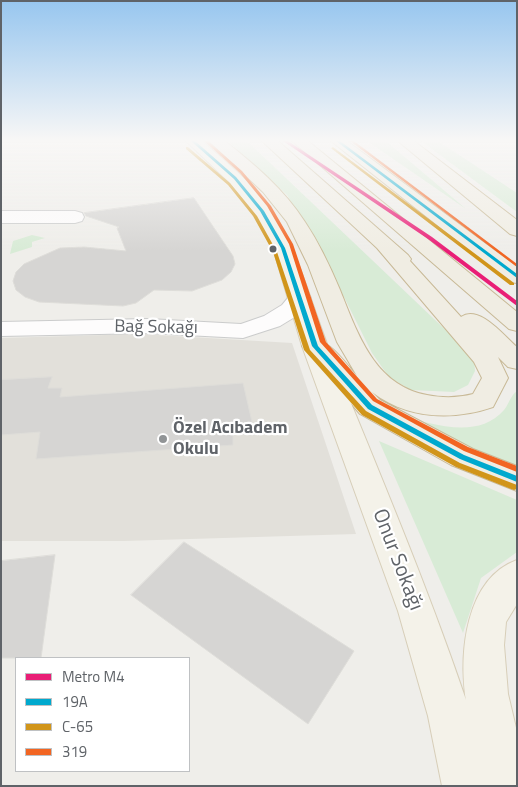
<!DOCTYPE html>
<meta charset="utf-8">
<style>
body{margin:0}
#map{position:relative;width:518px;height:787px;overflow:hidden;background:#efeeea;font-family:"Titillium Web",sans-serif}
canvas{display:block}
.frame{position:absolute;inset:0;border:2px solid #5f6368;pointer-events:none}
.legend{position:absolute;left:15px;top:657px;width:175px;height:115px;box-sizing:border-box;background:#fff;border:1px solid #bfc1c3;margin:0;padding:6px 9px;list-style:none;font-size:15px;color:#5f6368}
.legend li{display:flex;align-items:center;gap:10px;height:25px}
.legend b{width:25px;border:1px solid #bfc1c3}
</style>
<div id="map">
<canvas width="518" height="787"></canvas>
<div class="frame"></div>
<ul class="legend">
<li><b style="height:6px;background:#e91e76"></b>Metro M4</li>
<li><b style="height:6px;background:#00a9ce"></b>19A</li>
<li><b style="height:6px;background:#d1951a"></b>C-65</li>
<li><b style="height:6px;background:#f26522"></b>319</li>
</ul>
</div>
<script>
const g = document.querySelector('canvas').getContext('2d');
g.lineJoin = 'round';
function fillPath(path, color) { g.fillStyle = color; g.fill(path, 'evenodd'); }
function stroke(path, color, width, dash) { g.strokeStyle = color; g.lineWidth = width; g.lineCap = dash ? 'butt' : 'round'; g.setLineDash(dash || []); g.stroke(path); }
function label(font, color, halo, rows, align = 'center') {
  g.font = font + ' "Titillium Web",sans-serif'; g.lineWidth = 4.5; g.setLineDash([]); g.textBaseline = 'middle'; g.strokeStyle = halo; g.fillStyle = color; for (const [text, x, y, turn = 0] of rows) {
    g.save(); g.translate(x, y); g.rotate((+turn || 0) * Math.PI / 180); g.textAlign = isNaN(turn) ? turn : align; if (halo) g.strokeText(text, 0, 0); g.fillText(text, 0, 0); g.restore();
  }
}
const education = new Path2D(`
 M140 334 292 343 356 534 124 541H1V338Z`);
const green = new Path2D(`
 M228 141H247L474 357 475 371 468 385 454 392 411 390 389 377 372 353 331 271 287 195Z
 M367 141H386L466 209Z
 M421 141H438L517 193V212Z
 M32 235 45 238 32 242V247L10 254 13 241Z
 M517 391V468L397 415C431 423 477 441 504 410 509 404 510 396 517 391Z
 M379 441 517 500V552L481 578 463 633Z`);
const building = new Path2D(`
 M194 198 233 256 235 264 231 272 222 280 192 291 154 290 136 303 123 306 39 302 25 297 16 290 13 281 16 272 24 264 60 248 84 247 126 251 117 228 119 227 86 216 84 213Z
 M52 377 48 388H62L60 397 243 383 255 435 233 434V445L36 459 40 432 1 435V380Z
 M184 542 354 651 308 724 131 595Z
 M55 555 41 658H1V561Z`);
const street = new Path2D(`
 M1 211H75L82 213 84 217 82 221 75 223H1Z
 M300 291 308 293 311 298 298 315 280 326 243 338 148 333 1 336V322L148 319 241 324 264 316 282 305 292 293Z`);
const primary = new Path2D(`
 M186 141H202C226 162 253 183 271 210 301 256 312 309 333 359 379 472 427 585 466 700 459 654 465 579 517 560V604L506 622 504 645 508 694 517 732V786H442L428 716 398 611 302 346 273 248 254 213 229 182Z`);
const highway = new Path2D(`
 M209 141H225C255 165 284 189 305 222 319 243 330 266 340 290 358 334 374 385 427 395 442 398 458 398 473 394L482 378 474 362 377 248 262 141H278L408 255 411 259 410 261 461 317C479 304 504 336 517 347V369L508 367 498 357 508 378 493 407C452 421 407 419 372 392L380 400 473 449 517 466V491L451 465 360 414 302 346 306 341C328 335 343 361 357 376L337 342 308 265 287 222 263 192Z
 M292 141H308L517 312V331L509 329Z
 M331 141H347L517 267V283L509 282Z
 M398 141H414L517 220V236L510 234Z`);
const bus1 = new Path2D(`
 M191 141H195L236 177 264 211 285 248 318 346 372 405 464 455 517 476V482L460 459 368 409 312 346 281 248 260 211 234 179Z
 M336 141H340L517 274V278Z`);
const bus2 = new Path2D(`
 M186 147H188L230 183 257 216 277 252 310 350 366 411 460 463 517 485V489L514 490 511 489 456 467 362 415 304 350 273 252 253 216 228 185 186 149Z
 M333 147 514 283V285H510L332 149 331 148Z`);
const bus3 = new Path2D(`
 M204 141H208L242 171 271 206 293 244 326 342 377 399 468 447 517 466V472L464 451 373 401 320 342 289 244 267 206 240 173Z
 M350 141H354L517 264V267Z`);
const metro1 = new Path2D(`
 M283 141H288L432 237 517 301V306L428 239Z`);
const markers = [
 [273,249,4.5,"#5f6368"],
 [163,439,5,"#919496"]
];
const streetNames = [
 ["Bağ Sokağı",156,328,1]
];
const poiNames = [
 ["Özel Acıbadem",173,429],
 ["Okulu",173,450]
];
const nearStreetnames = [
 ["Onur Sokağı",397,560,69]
];
fillPath(education, '#e2e0da');
fillPath(green, '#d8ebd6');
fillPath(building, '#d6d5d3');
stroke(building, '#deddd9', 1);
stroke(street, '#cbcccc', 2);
stroke(primary, '#d7ceb8', 2);
stroke(highway, '#c8b996', 2);
fillPath(street, '#fdfcfc');
fillPath(primary, '#f4f2e9');
fillPath(highway, '#f0ede3');
fillPath(bus1, '#00a9ce');
fillPath(bus2, '#d1951a');
fillPath(bus3, '#f26522');
fillPath(metro1, '#e91e76');
const sky = g.createLinearGradient(0, 0, 0, 251);
sky.addColorStop(0, '#97c6ef');
sky.addColorStop(0.56, '#f8f7f6');
sky.addColorStop(1, '#f8f7f600');
g.fillStyle = sky;
g.fillRect(0, 0, 518, 251);
for (const [x, y, r, color] of markers) { const dot = new Path2D(); dot.arc(x, y, r, 0, 2 * Math.PI); g.fillStyle = color; g.fill(dot); stroke(dot, '#fff', 2); }
label('18px', '#5f6368', '#fff', streetNames);
label('bold 18px', '#5f6368', '#fff', poiNames, 'left');
label('21px', '#5f6368', '#fff', nearStreetnames);
</script>
